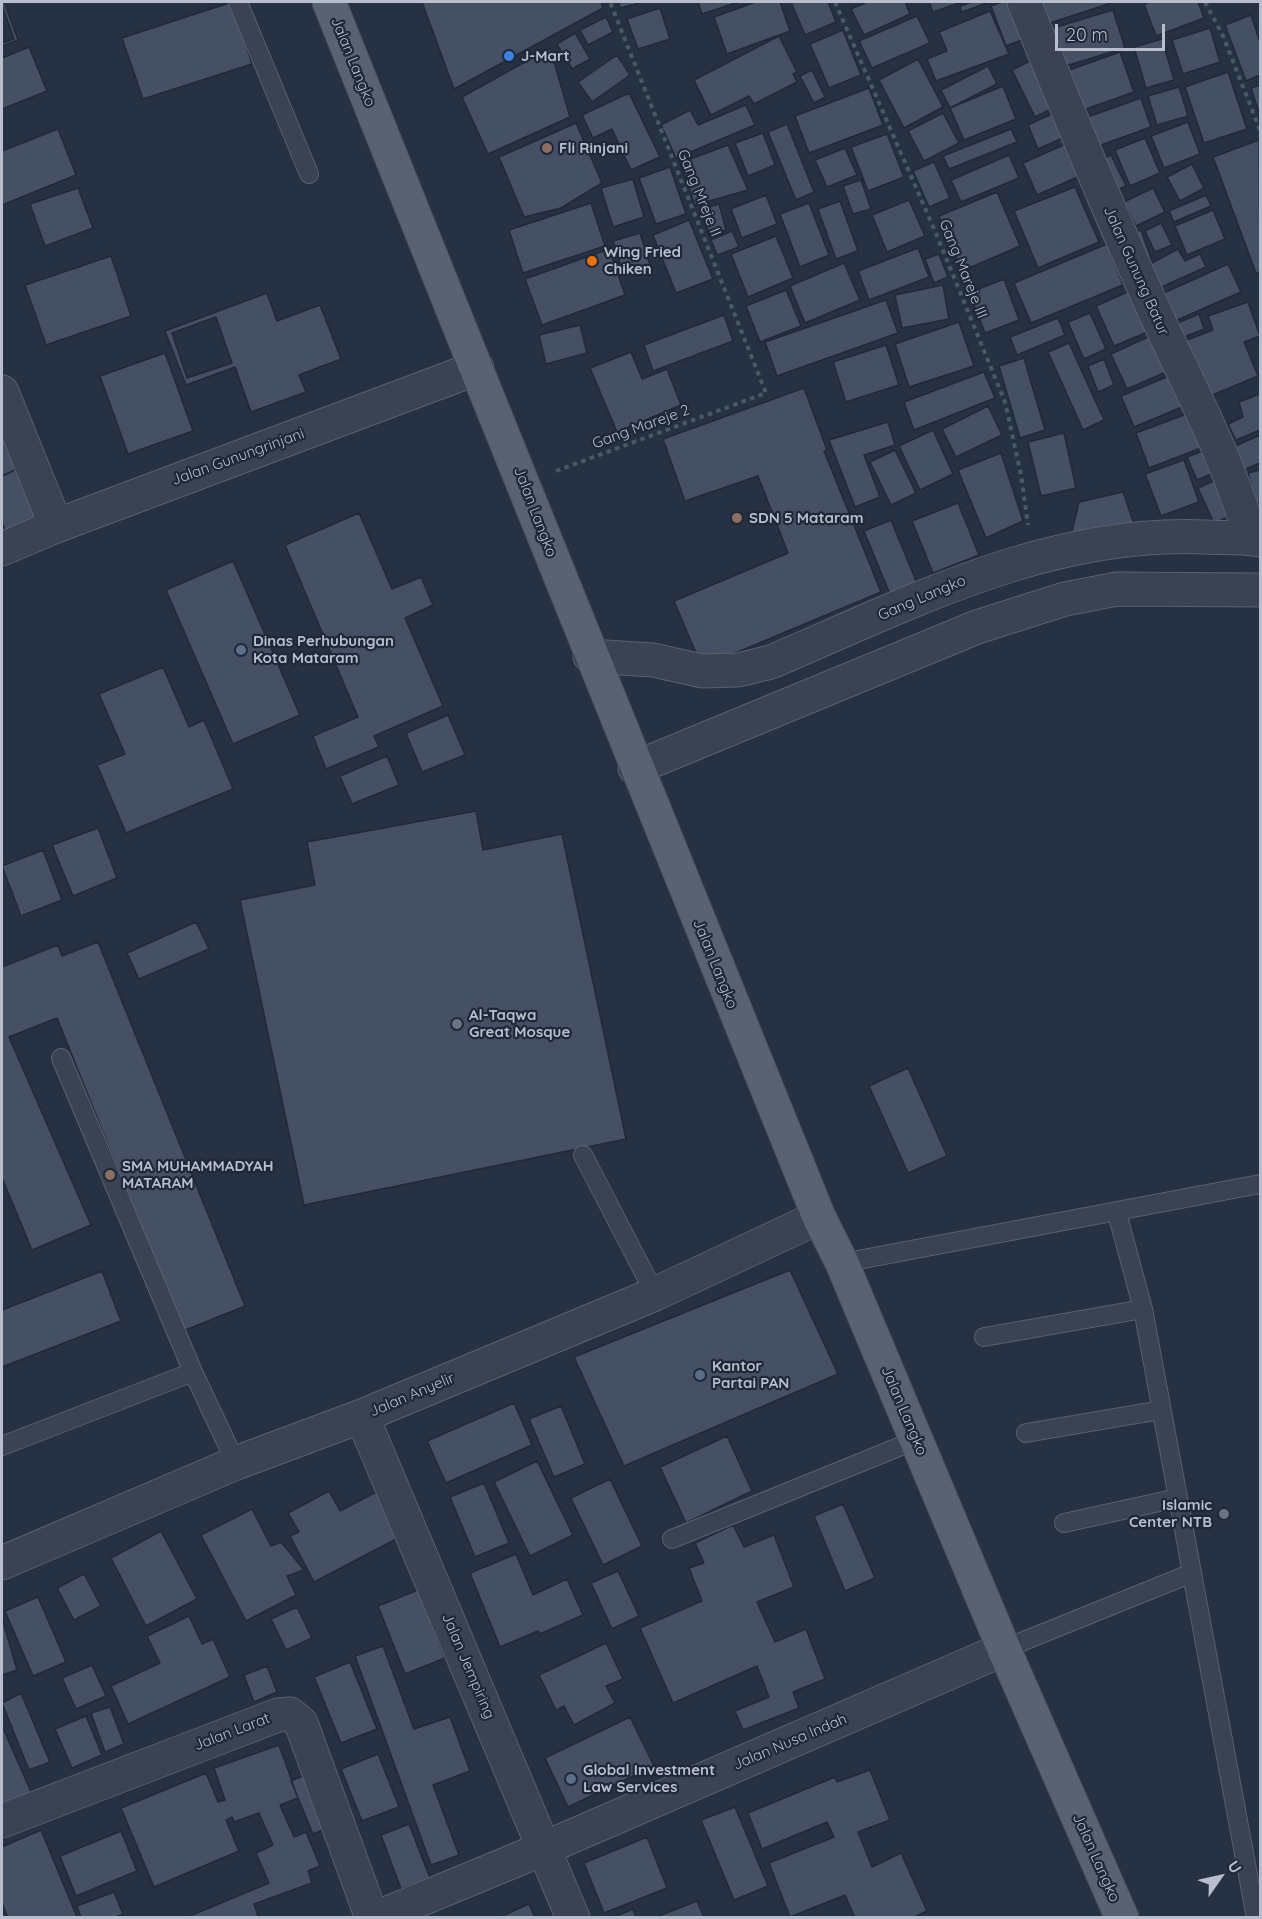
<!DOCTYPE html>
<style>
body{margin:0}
#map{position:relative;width:1262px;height:1919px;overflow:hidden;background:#263143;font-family:Quicksand,sans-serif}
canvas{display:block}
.frame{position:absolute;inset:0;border:3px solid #b8becd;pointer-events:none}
.north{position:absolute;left:1190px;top:1847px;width:60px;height:60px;-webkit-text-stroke:4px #1f2838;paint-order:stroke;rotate:56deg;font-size:16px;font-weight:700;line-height:24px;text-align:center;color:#b8becd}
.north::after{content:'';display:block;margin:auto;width:21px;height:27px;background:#b8becd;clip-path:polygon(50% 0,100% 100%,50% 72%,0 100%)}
.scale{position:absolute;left:1055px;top:24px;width:110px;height:27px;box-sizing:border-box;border:3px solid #b8becd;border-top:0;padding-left:8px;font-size:18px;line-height:21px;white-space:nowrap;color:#b8becd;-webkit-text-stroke:4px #1f2838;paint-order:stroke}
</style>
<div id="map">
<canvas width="1262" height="1919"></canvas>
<div class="frame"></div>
<div class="north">U</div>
<div class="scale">20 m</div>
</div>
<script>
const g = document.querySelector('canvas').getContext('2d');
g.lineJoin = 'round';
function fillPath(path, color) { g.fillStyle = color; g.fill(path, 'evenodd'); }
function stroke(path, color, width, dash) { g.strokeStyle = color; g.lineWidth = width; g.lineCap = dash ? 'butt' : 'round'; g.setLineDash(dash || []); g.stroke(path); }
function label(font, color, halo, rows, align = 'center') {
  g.font = font + ' Quicksand,sans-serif'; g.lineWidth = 4.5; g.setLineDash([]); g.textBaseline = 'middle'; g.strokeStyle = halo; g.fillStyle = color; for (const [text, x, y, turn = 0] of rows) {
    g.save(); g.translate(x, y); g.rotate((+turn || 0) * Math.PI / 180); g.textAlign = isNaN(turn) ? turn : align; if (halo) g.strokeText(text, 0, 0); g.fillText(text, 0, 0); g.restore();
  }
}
const building = new Path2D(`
 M2 2H4L18 40 2 46Z
 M232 2 252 64 143 99 122 38Z
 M422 2H601L603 8 454 89Z
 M619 2H643L620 8Z
 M698 2H739L702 14Z
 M756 2H780L790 31 727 54 714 17Z
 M791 2H828L836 22 805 35Z
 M867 2H905L910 14 864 35 851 9Z
 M929 2H962L933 12Z
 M972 2H990L962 12 960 6Z
 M1002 2H1014L1027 38 1006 46 991 6Z
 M1040 2H1114L1047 24Z
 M1150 2H1198L1204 18 1156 36 1144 4Z
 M2 5 14 39 2 43Z
 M660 8 670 39 638 49 627 19Z
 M1113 10 1125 48 1062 67 1050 29Z
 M990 11 1009 54 936 81 927 59 947 51 939 32Z
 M1251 15 1260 42V75L1246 81 1225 25Z
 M917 16 930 43 872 68 859 41Z
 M606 17 613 32 588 45 580 30Z
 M1210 28 1220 62 1183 74 1172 40Z
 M843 30 861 75 829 88 810 44Z
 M575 33 590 59 572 69 557 44Z
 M779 36 797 72 793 74 797 82 754 104 749 96 711 115 694 80Z
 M1162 39 1174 80 1146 88 1134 47Z
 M29 47 47 91 2 109V58Z
 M550 48 570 117 488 154 462 97Z
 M1120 52 1134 92 1075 113 1061 73Z
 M617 55 630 75 592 102 578 82Z
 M918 59 943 107 904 128 879 80Z
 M1034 59 1057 106 1035 117 1012 70Z
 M988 66 997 84 950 108 941 90Z
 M812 70 825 97 814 103 800 76Z
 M1228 72 1247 129 1204 143 1185 87Z
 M1260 85V115L1251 88Z
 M1003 86 1016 119 964 140 950 108Z
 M1179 87 1188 116 1157 125 1148 96Z
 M869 88 883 125 809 153 795 116Z
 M629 93 660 157 631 170 612 129 593 138 582 115Z
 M1141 98 1151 127 1090 149 1079 120Z
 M746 105 755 125 676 158 661 125 690 110 698 125Z
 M1056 112 1067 136 1038 149 1028 125Z
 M943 113 959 143 924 161 908 131Z
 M1188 122 1200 154 1164 168 1151 136Z
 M576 123 602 183 561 208 524 217 499 157Z
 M787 124 814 192 796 200 768 132Z
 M58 129 76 175 2 205V151Z
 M1011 129 1017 142 949 169 943 156Z
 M763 133 775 165 748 176 735 143Z
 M887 134 904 177 868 191 851 147Z
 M1145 138 1160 173 1130 186 1115 150Z
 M1259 140 1260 272 1256 273 1213 157Z
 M1068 143 1082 175 1037 195 1023 163Z
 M728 145 748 190 695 205 680 163Z
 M845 148 857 175 827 187 815 160Z
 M1009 155 1019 178 961 202 951 180Z
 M1111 155 1126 186 1107 195 1092 164Z
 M934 162 950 198 929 207 913 171Z
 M1192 164 1204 188 1180 201 1167 177Z
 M670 167 686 214 656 224 639 178Z
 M633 179 644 217 613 227 601 188Z
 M861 180 871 209 853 214 843 186Z
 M1075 187 1099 242 1038 268 1014 211Z
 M78 188 93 228 45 246 30 204Z
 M1153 188 1165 212 1136 226 1124 202Z
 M997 192 1020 246 962 271 939 216Z
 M766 195 777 224 742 238 731 209Z
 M1206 195 1211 206 1174 222 1169 211Z
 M909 200 925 236 887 252 872 215Z
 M840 201 858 251 836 259 818 209Z
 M591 203 605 246 523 273 509 230Z
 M809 203 829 255 800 267 780 214Z
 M719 204 726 230 709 235 702 209Z
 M1213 210 1225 239 1187 255 1175 226Z
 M689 220 713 279 676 293 653 235Z
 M1161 223 1172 245 1155 252 1145 231Z
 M1141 230 1151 259 1137 263 1127 235Z
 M732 231 739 247 717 255 711 240Z
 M640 233 650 265 623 273 613 241Z
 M776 236 793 278 748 297 731 254Z
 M1107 244 1123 285 1031 323 1014 283Z
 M918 248 929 277 869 300 858 271Z
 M609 249 625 295 542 325 525 279Z
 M1178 249 1185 261 1200 254 1206 267 1157 289 1146 266Z
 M939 254 948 277 934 283 925 259Z
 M111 256 131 316 46 345 25 285Z
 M844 263 860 300 805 323 790 286Z
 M1228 264 1241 292 1168 324 1155 297Z
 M1004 279 1019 320 985 333 969 293Z
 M943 285 949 319 902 328 895 295Z
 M786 290 801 326 760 342 746 306Z
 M1132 290 1150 331 1114 346 1096 306Z
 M267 293 277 321 320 305 341 359 299 375 306 392 251 412 235 367 186 385 165 331Z
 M886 300 898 333 777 376 765 342Z
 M1248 302 1260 336 1244 342 1258 376 1205 398 1182 342 1213 330 1208 316Z
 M1090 313 1106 349 1084 359 1068 322Z
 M1199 314 1204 329 1179 339 1173 325Z
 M724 315 733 341 653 371 644 345Z
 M216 317 232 363 187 378 172 333Z
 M1058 318 1065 335 1017 355 1010 337Z
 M959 322 974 366 909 387 895 344Z
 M580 325 587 353 546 364 539 335Z
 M1150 336 1166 372 1127 389 1111 354Z
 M1069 343 1104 420 1083 430 1048 352Z
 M886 345 899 385 846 402 833 362Z
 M631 352 642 379 667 369 681 405 617 432 590 368Z
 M165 353 193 431 128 454 100 376Z
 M1024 358 1045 430 1020 438 999 366Z
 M1104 359 1114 385 1098 392 1088 366Z
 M984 372 995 398 914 430 904 402Z
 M1174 374 1187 405 1134 427 1121 396Z
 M804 388 827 450 824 451 881 592 702 667 674 601 788 553 758 476 685 501 663 439Z
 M1260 394V430L1236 440 1228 424 1243 417 1239 402Z
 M988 406 1002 435 956 457 942 429Z
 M1192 412 1206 446 1149 468 1136 433Z
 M888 422 895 445 864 455 880 497 855 507 829 440Z
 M933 430 953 474 920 490 899 446Z
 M2 431 17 469 2 476Z
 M1064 433 1076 488 1041 496 1028 442Z
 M1260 435V463L1241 471 1231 448Z
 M1211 448 1221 470 1197 480 1187 457Z
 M895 450 916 493 891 505 870 462Z
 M1001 453 1023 521 986 538 958 470Z
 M1184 460 1199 502 1161 516 1145 474Z
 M17 469 39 523 7 536 2 522V476Z
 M1260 470V502L1256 503 1248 473Z
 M1223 477 1239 512 1214 523 1198 488Z
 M1123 492 1135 527 1070 540 1079 502Z
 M958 503 979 555 933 573 912 521Z
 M359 513 392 589 421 577 433 605 405 618 443 706 374 736 379 747 326 769 313 736 358 717 285 545Z
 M891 520 919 588 892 599 864 531Z
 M233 561 300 715 233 744 166 590Z
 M163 667 189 727 204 720 233 789 126 833 97 765 125 754 99 694Z
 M448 715 465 755 422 772 406 733Z
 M387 756 399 785 352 804 340 776Z
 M476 811 483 850 562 834 626 1139 304 1205 240 900 315 885 307 842Z
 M98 828 117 878 73 896 52 845Z
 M43 850 62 900 21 916 2 866Z
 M196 922 209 949 139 979 127 953Z
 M98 942 245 1306 183 1331 57 1018 9 1037 91 1225 32 1250 2 1178V967L58 945 62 956Z
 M908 1068 947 1156 908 1173 869 1086Z
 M790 1270 838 1374 624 1466 574 1357Z
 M102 1271 121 1321 2 1367V1310Z
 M514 1403 532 1445 446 1483 427 1441Z
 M561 1406 585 1464 554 1477 529 1419Z
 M727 1436 752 1491 686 1523 660 1467Z
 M537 1461 573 1535 530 1556 494 1482Z
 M610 1479 642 1546 603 1565 571 1498Z
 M484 1483 509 1543 475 1557 450 1497Z
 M329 1491 340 1511 376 1492 400 1537 314 1582 290 1536 299 1532 288 1513Z
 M843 1504 875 1578 845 1591 814 1516Z
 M252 1509 271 1546 281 1542 304 1570 287 1576 296 1595 246 1621 201 1535Z
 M733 1525 744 1547 774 1535 794 1587 757 1602 775 1642 806 1629 825 1679 793 1692 799 1708 743 1730 735 1711 769 1697 757 1666 673 1703 640 1628 702 1601 689 1568 704 1563 695 1543Z
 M161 1531 197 1599 146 1626 111 1558Z
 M516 1554 533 1595 567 1579 583 1615 540 1634 538 1631 500 1647 470 1573Z
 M618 1571 639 1616 612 1629 591 1583Z
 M84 1574 101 1606 74 1620 57 1588Z
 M418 1590 445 1658 405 1674 378 1606Z
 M38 1597 66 1662 33 1676 5 1611Z
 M297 1607 312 1638 286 1650 271 1619Z
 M189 1616 202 1644 213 1639 230 1677 128 1724 111 1686 160 1663 147 1636Z
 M2 1618 17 1670 2 1675Z
 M606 1643 623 1679 606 1686 615 1703 574 1725 564 1706 556 1710 539 1675Z
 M383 1646 414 1729 450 1717 470 1771 433 1785 459 1855 431 1865 355 1656Z
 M350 1662 377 1729 341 1743 314 1677Z
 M92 1665 106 1696 76 1709 62 1678Z
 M267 1666 277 1692 254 1702 244 1675Z
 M21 1693 50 1762 29 1770 2 1703Z
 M110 1707 124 1744 105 1752 91 1713Z
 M86 1716 102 1755 72 1768 55 1729Z
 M630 1717 654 1766 568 1807 545 1758Z
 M2 1726 32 1794 2 1808Z
 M279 1745 298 1798 280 1805 294 1837 306 1832 320 1866 308 1871 312 1883 254 1904 258 1916 254 1918H185L269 1883 256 1853 273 1845 259 1813 234 1822 232 1817 226 1820 239 1851 154 1887 121 1808 206 1773 218 1802 225 1800 214 1768Z
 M378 1754 399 1807 362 1821 341 1769Z
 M870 1770 890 1820 858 1832 872 1867 901 1853 927 1911 912 1918H855L845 1895 790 1917 769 1863 834 1837 827 1822 762 1849 748 1813 835 1777 837 1782Z
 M313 1772 335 1825 313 1834 291 1781Z
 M735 1807 768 1886 734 1900 701 1820Z
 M409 1824 430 1878 401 1889 381 1835Z
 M41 1830 77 1917 76 1918H8L2 1903V1847Z
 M121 1831 137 1871 76 1896 60 1856Z
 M647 1837 667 1888 604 1913 584 1863Z
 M114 1892 123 1914 114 1918H81L77 1906Z
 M697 1901 704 1918H654Z
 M529 1904 535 1918H498Z
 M633 1909 636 1918H612Z`);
const path = new Path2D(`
 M835 2 935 231 1005 402 1021 475 1028 525
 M1205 2 1223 36 1260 130
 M556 471 766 393 610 2`);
const lane = new Path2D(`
 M238 2 309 174
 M61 1058 193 1372 236 1463
 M583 1155 655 1294
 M1117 1213 1143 1309 1256 1918
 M842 1263 1260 1184
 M984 1337 1143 1309
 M1026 1433 1161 1410
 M2 1446 193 1372
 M1064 1523 1178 1498
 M672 1539 916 1440
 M1004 1649 1192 1573`);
const street = new Path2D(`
 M1024 2C1065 105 1107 207 1153 308 1187 383 1229 459 1251 539
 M2 392 56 526
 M2 549 56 526 477 368
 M590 656 653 660 702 671 738 670 771 662C912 602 1049 530 1206 537 1224 538 1243 537 1260 540
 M635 768 977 627 1065 599 1117 589 1260 590
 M362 1416 573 1918
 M2 1563 236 1463 362 1416 655 1294 819 1217
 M2 1821 278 1715 290 1714 301 1723 372 1918
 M376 1918 545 1848 1004 1649`);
const primary = new Path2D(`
 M329 2C492 407 653 812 819 1217L842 1263 1004 1649 1122 1918`);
const markers = [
 [509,56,6,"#3f7fe0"],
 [547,148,6,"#8d6e63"],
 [592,261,6,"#e8710a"],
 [737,518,6,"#8d6e63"],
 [241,650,6,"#5c6f8a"],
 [457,1024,6,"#6b7280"],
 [110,1175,6,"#8d6e63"],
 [700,1375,6,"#5c6f8a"],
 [1224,1514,6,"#6b7280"],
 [571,1779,6,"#5c6f8a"]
];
const poiNames = [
 ["J-Mart",521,56],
 ["Fli Rinjani",559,148],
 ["Wing Fried",604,252],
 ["Chiken",604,269],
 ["SDN 5 Mataram",749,518],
 ["Dinas Perhubungan",253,641],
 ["Kota Mataram",253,658],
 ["Al-Taqwa",469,1015],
 ["Great Mosque",469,1032],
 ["SMA MUHAMMADYAH",122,1166],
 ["MATARAM",122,1183],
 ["Kantor",712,1366],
 ["Partai PAN",712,1383],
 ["Islamic",1212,1505,"right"],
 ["Center NTB",1212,1522,"right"],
 ["Global Investment",583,1770],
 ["Law Services",583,1787]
];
const streetNames = [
 ["Jalan Langko",353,62,68],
 ["Gang Mreje II",699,193,68],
 ["Gang Mareje III",963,269,68],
 ["Jalan Gunung Batur",1136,271,66],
 ["Gang Mareje 2",641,427,-20],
 ["Jalan Gunungrinjani",238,457,-20],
 ["Jalan Langko",535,512,69],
 ["Gang Langko",922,598,-23],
 ["Jalan Langko",715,964,68],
 ["Jalan Anyelir",412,1395,-23],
 ["Jalan Langko",904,1411,67],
 ["Jalan Jempiring",468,1666,67],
 ["Jalan Larat",232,1732,-21],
 ["Jalan Nusa Indah",790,1742,-23],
 ["Jalan Langko",1096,1858,66]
];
fillPath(building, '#455065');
stroke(building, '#212a3a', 1.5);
stroke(lane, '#596170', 20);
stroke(street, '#596170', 35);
stroke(primary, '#444c5c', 35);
stroke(path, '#475c61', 4, [4.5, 4.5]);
stroke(lane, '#3b4353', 18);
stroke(street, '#3b4353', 33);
stroke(primary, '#596273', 33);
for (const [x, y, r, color] of markers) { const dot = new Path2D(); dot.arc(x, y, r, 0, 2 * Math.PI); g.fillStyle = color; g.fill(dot); stroke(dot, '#1f2838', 2); }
label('bold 15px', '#b8becd', '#1f2838', poiNames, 'left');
label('15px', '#b8becd', '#1f2838', streetNames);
</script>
